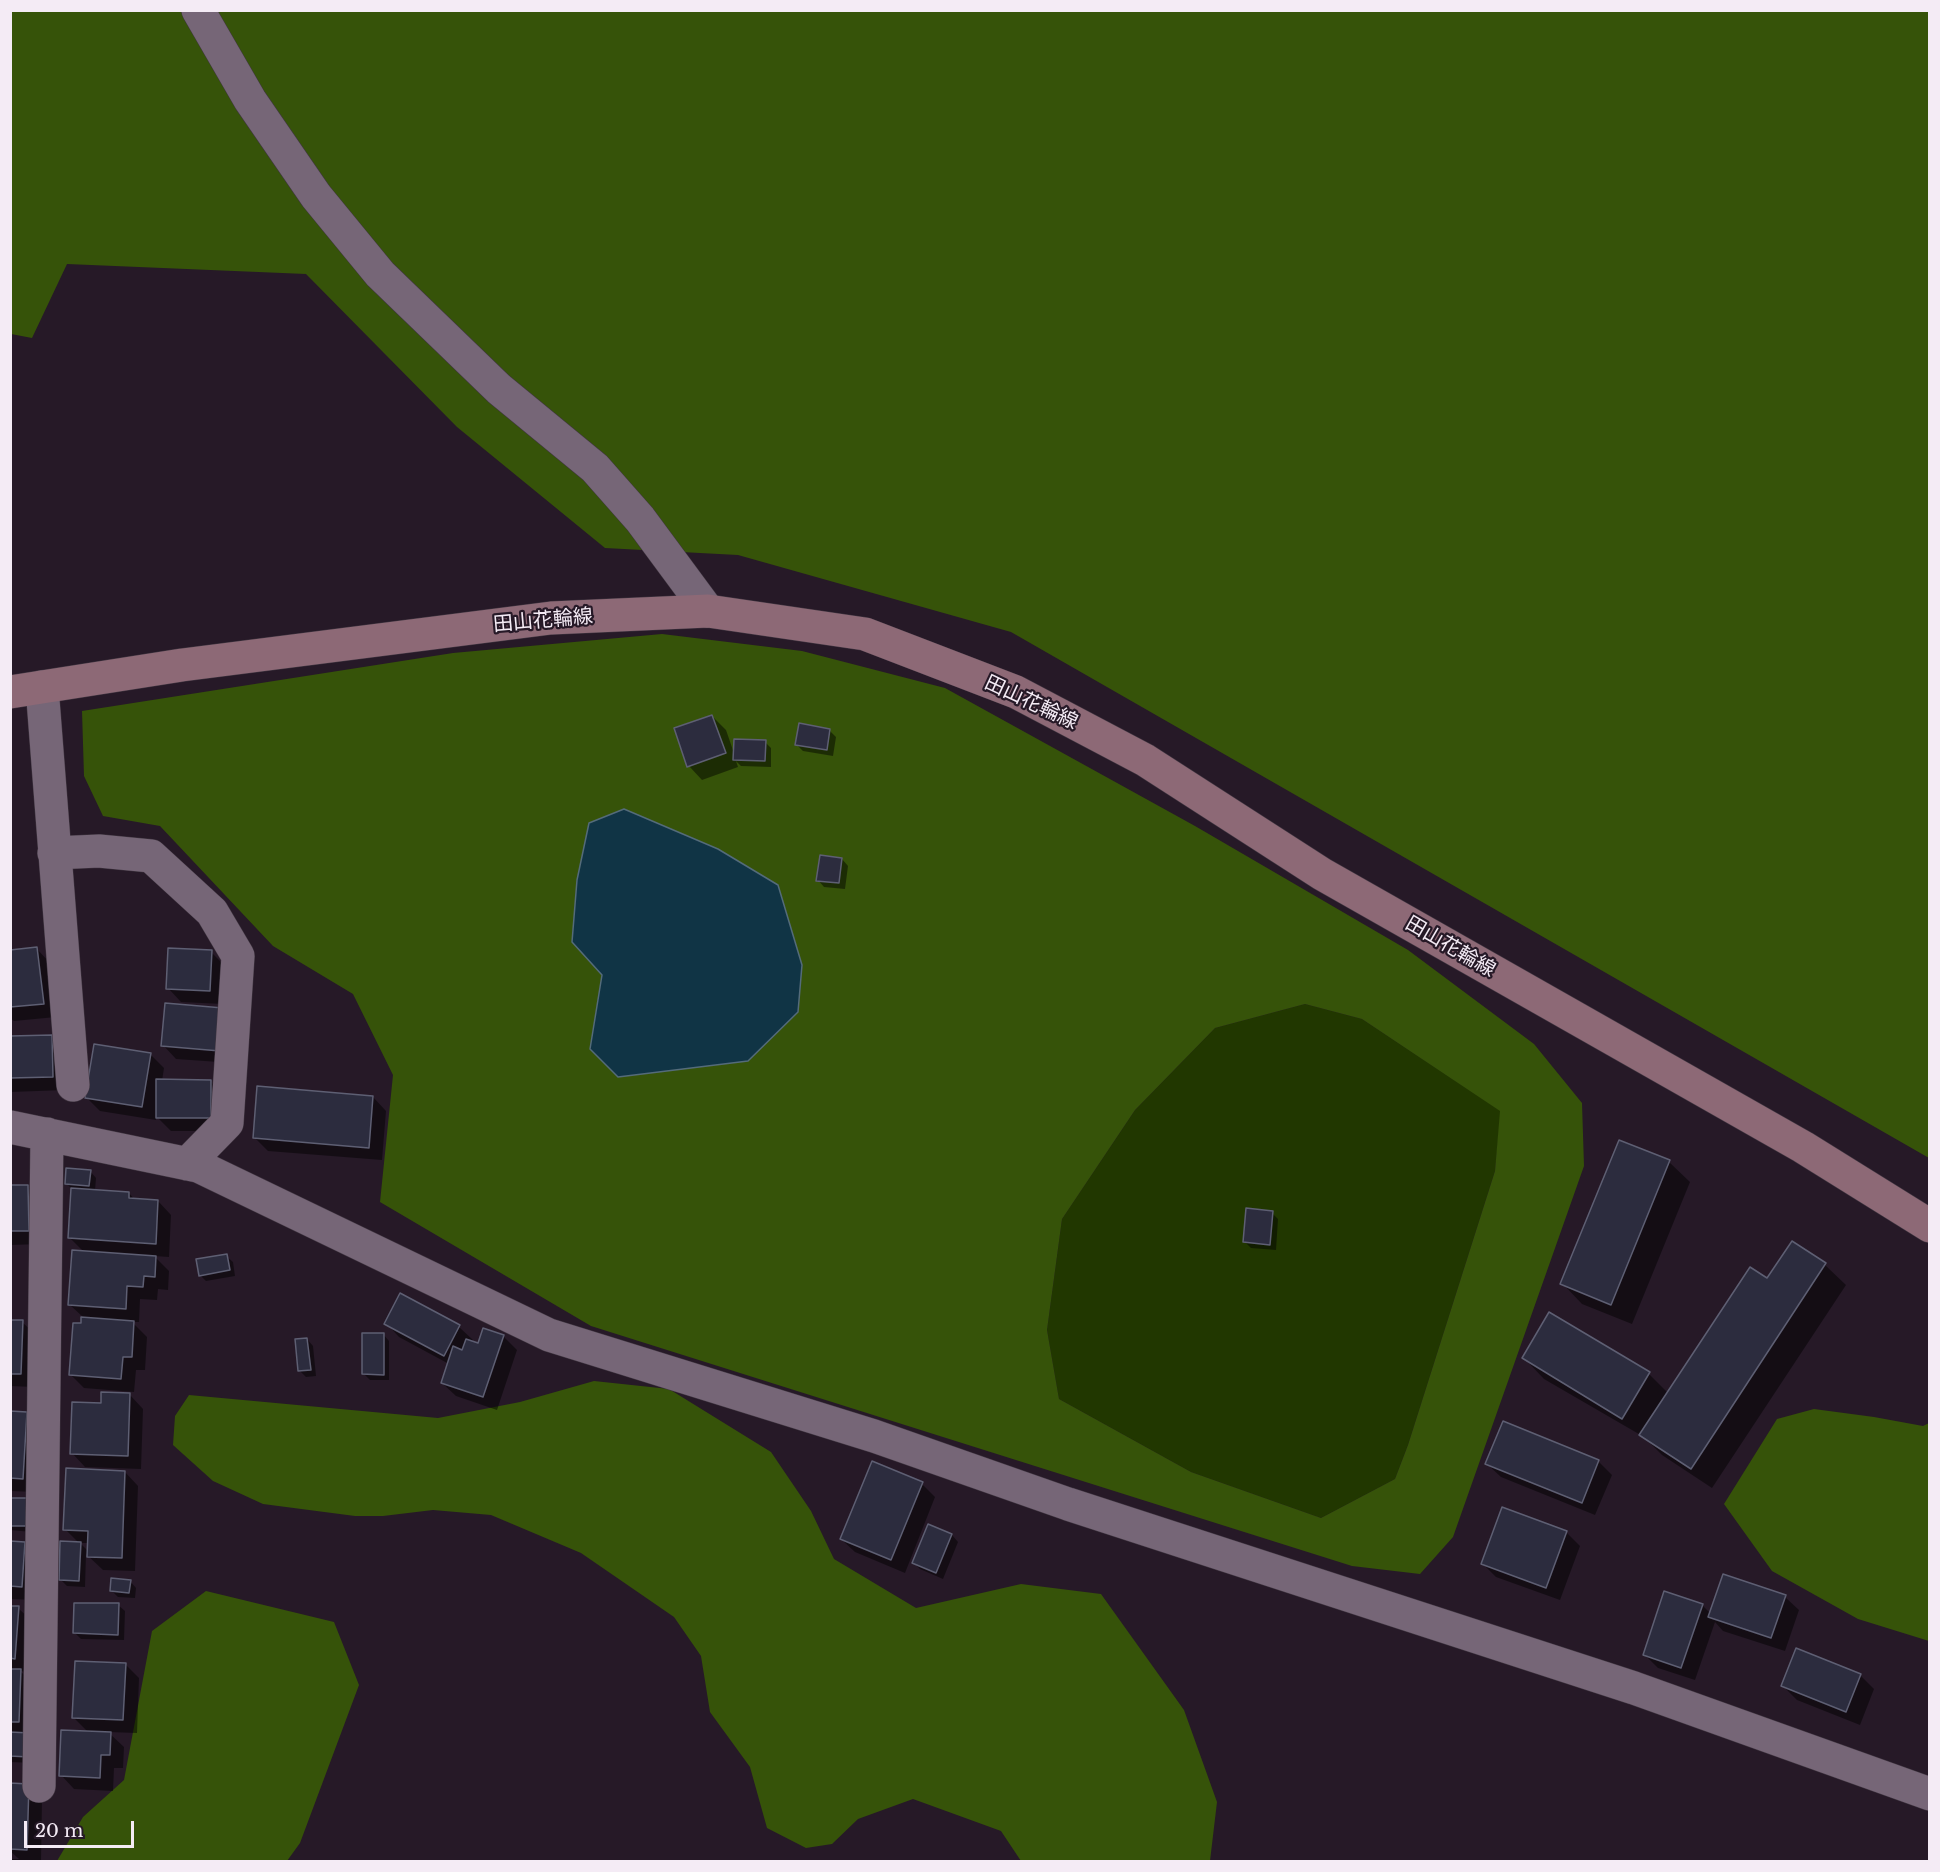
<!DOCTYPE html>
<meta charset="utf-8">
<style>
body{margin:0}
#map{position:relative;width:1940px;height:1872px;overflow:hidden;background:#261927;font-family:"Libre Baskerville",serif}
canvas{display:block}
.frame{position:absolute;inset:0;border:12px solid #f4ebf5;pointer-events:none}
.scale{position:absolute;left:24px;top:1821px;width:110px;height:27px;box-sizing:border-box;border:3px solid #f4ebf5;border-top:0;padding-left:8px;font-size:18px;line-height:21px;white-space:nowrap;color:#f4ebf5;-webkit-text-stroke:4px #261927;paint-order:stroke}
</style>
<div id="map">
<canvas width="1940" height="1872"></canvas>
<div class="frame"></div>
<div class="scale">20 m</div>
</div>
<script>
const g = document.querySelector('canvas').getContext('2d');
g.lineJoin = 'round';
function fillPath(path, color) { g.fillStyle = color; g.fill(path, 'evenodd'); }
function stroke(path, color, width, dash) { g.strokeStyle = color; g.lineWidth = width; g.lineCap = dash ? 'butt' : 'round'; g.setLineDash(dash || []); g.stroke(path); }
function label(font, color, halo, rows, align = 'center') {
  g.font = font + ' "Libre Baskerville","Noto Sans JP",serif'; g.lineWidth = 4.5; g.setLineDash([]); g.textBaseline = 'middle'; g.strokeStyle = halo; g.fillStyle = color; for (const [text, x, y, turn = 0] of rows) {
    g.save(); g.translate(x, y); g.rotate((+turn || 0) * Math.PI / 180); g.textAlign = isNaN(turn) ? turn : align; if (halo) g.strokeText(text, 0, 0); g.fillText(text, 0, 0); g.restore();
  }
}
const green = new Path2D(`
 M1305 1004 1362 1019 1501 1111 1495 1171 1408 1445 1395 1479 1321 1518 1191 1472 1059 1399 1047 1330 1062 1219 1135 1110 1215 1028Z`);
const forest = new Path2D(`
 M10 11H1929V1158L1011 632 738 555 605 548 457 427 306 274 67 264 32 338 11 334Z
 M662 634 802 651 945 688 1195 826 1408 950 1534 1044 1582 1103 1584 1166 1453 1537 1420 1574 1352 1566 591 1326 380 1202 393 1075 353 994 273 946 160 826 103 816 84 776 82 711 453 653ZM589 823 618 1077 590 1049 602 975 572 942 577 880ZM1305 1004 1362 1019 1500 1111 1495 1171 1408 1445 1395 1479 1321 1518 1191 1472 1059 1399 1047 1330 1062 1219 1135 1110 1215 1028Z
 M594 1381 669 1389 771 1452 811 1511 834 1559 916 1608 1021 1584 1101 1594 1184 1710 1217 1802 1210 1861H1021L1001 1831 913 1799 858 1819 832 1844 806 1848 767 1828 750 1767 710 1712 701 1656 674 1617 581 1553 491 1515 433 1510 383 1516H355L263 1504 213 1481 173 1445 175 1416 189 1395 438 1418 520 1402Z
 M1814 1409 1874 1417 1923 1426 1929 1423V1641L1858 1619 1772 1571 1724 1504 1777 1419Z
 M206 1591 334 1622 359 1685 300 1843 287 1861H57L83 1817 124 1780 152 1631Z`);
const water = new Path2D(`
 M624 809 718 849 778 885 802 965 798 1012 748 1061 618 1077 590 1049 602 975 572 942 577 880 589 823Z`);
const shadow = new Path2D(`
 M712 716 726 730 735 756 765 742 771 748V767L741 766 736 761 738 767 702 780 689 766Z
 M830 731 836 737 833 756 803 751 797 745Z
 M842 859 848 866 845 889 824 887 818 880Z
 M37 949 50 963 56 1017 14 1021 10 1018V952Z
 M211 952 225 966 223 1004 181 1002 168 988Z
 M166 1005 233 1063 176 1059 163 1045Z
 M51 1036 65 1050 66 1090 10 1092V1038Z
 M150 1054 164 1068 162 1081 211 1082 224 1096V1131H171L156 1116V1120L100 1111 87 1098Z
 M373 1097 386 1111 382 1160 268 1151 254 1137Z
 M1620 1142 1669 1162 1690 1182 1632 1324 1582 1304 1562 1283Z
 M90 1171 96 1178 95 1191 129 1193 135 1200 158 1201 171 1215 169 1257 154 1256 169 1271 168 1290 158 1289 157 1300 140 1299 139 1322H132L147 1337 145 1370H136L134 1392 84 1388 70 1374 83 1317 70 1305 84 1252 70 1238 72 1189 67 1184Z
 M28 1186 41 1200 42 1244 10 1245V1187Z
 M1272 1213 1278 1219 1276 1250 1251 1248 1244 1241Z
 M1792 1243 1825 1265 1846 1285 1712 1488 1662 1455 1644 1437 1544 1379 1524 1358 1649 1374 1668 1393 1768 1280Z
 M226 1256 233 1262 235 1276 206 1281 200 1275Z
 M10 1321 22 1322 36 1335 34 1387 10 1386Z
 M386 1323 459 1327 473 1340 471 1342 479 1345 503 1336 517 1350 497 1410 456 1396 442 1383 449 1364 399 1337Z
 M383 1334 389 1341V1380H370L364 1374Z
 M307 1339 313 1346 316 1376 306 1377 300 1371Z
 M130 1395 143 1409 141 1469 85 1467 72 1453 102 1405Z
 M10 1413H26L40 1427 36 1492 10 1491Z
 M1598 1461 1612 1475 1595 1515 1501 1477 1487 1464Z
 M125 1472 138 1486 135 1571 103 1570 86 1554 85 1587 67 1586 60 1579 79 1543 65 1529ZM80 1543H89V1552Z
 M922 1484 935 1497 905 1573 855 1552 841 1539Z
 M10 1499 32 1532 10 1530Z
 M929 1526 952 1535 958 1542 943 1579 920 1569 914 1563Z
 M1566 1532 1580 1546 1560 1600 1496 1577 1482 1563Z
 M10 1543H24L38 1557 35 1600 10 1599Z
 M130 1581 136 1588 135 1598 118 1597 111 1590Z
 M1785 1597 1799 1610 1785 1651 1723 1631 1715 1622 1695 1680 1658 1668 1644 1654 1702 1605 1711 1614Z
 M118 1605 125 1611 124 1640 81 1639 75 1633Z
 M10 1607 18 1608 32 1621 28 1672 20 1671 34 1684 35 1763 10 1762Z
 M1797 1650 1861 1676 1874 1689 1860 1725 1797 1700 1783 1686Z
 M125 1664 139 1678 137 1733 108 1732 124 1747 123 1768H114L113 1791 74 1789 61 1775 89 1733 73 1717Z
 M10 1785 42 1799 41 1862H10V1859H19L10 1851Z`);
const building = new Path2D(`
 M712 715 726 753 687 767 674 728Z
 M799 723 830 729 827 750 795 745Z
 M734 739 766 740 765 761 733 760Z
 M820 855 842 858 839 883 816 881Z
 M37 947 44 1004 10 1007V950Z
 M168 948 212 950 210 991 166 989Z
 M165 1003 223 1008 220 1051 161 1046Z
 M52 1035 53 1077 10 1078V1036Z
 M94 1044 151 1053 142 1107 85 1098Z
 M156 1079 211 1080V1118H156Z
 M257 1086 373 1096 369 1148 253 1138Z
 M1619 1140 1670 1160 1611 1305 1560 1284Z
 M66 1168 91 1170 89 1186 65 1184Z
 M10 1185H28L29 1231H10Z
 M71 1188 129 1192V1198L158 1200 156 1244 68 1238Z
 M1246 1208 1273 1211 1270 1245 1243 1242Z
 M1792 1241 1826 1263 1691 1469 1639 1435 1750 1267 1767 1278Z
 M72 1250 156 1256 155 1277 144 1276 143 1287 127 1286 126 1309 68 1305Z
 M227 1254 230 1270 199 1276 196 1259Z
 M400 1293 460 1325 444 1356 384 1324Z
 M1549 1312 1650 1372 1622 1419 1522 1358Z
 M81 1317 134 1321 132 1357H123L121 1379 69 1375 73 1323H81Z
 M10 1320H23L21 1374H10Z
 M483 1328 504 1335 483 1397 441 1383 453 1346 462 1350 466 1339 478 1343Z
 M362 1333H384V1375L362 1374Z
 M307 1338 311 1370 298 1371 295 1339Z
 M101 1392 130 1393 128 1456 70 1454 72 1402 101 1403Z
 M10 1411 27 1412 23 1479 10 1478Z
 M1503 1421 1599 1460 1582 1503 1485 1464Z
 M872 1461 923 1482 891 1560 840 1539Z
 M66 1468 125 1471 122 1558 87 1557 88 1531 63 1530Z
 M10 1498H27L26 1526H10Z
 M1502 1507 1567 1531 1546 1588 1481 1564Z
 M928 1524 952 1534 936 1573 912 1563Z
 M10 1541 25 1542 22 1587 10 1586Z
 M60 1541 81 1542 79 1581 59 1580Z
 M1723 1574 1786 1595 1771 1638 1708 1617Z
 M111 1578 131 1580 129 1593 110 1591Z
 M1664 1591 1703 1604 1681 1668 1643 1655Z
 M74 1603H119L118 1635 73 1633Z
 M10 1606H19L15 1659 10 1658Z
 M1796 1648 1861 1674 1846 1712 1781 1686Z
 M75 1661 126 1663 123 1720 72 1718Z
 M10 1669H21L19 1722H10Z
 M61 1730 111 1732 110 1755H101L100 1778 59 1776Z
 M10 1732 30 1733 29 1757 10 1756Z
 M10 1783 29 1784 27 1850 10 1849Z`);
const minor = new Path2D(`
 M198 10 250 100 316 196 380 274 499 389 595 468 640 519 708 611
 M42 687 73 1085
 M54 853 99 851 151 856 212 912 238 956 227 1123 187 1164
 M10 1127 198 1166 549 1335 874 1436 1068 1504 1634 1688 1930 1794
 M39 1786 47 1134`);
const secondary = new Path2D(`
 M10 692 182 665 551 618 708 611 865 634 1016 692 1145 760 1322 874 1803 1147 1930 1226`);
const streetNames = [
 ["田山花輪線",543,621,-5],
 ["田山花輪線",1031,703,25],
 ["田山花輪線",1450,947,30]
];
fillPath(green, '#213700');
fillPath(forest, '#365309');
fillPath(water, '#103445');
stroke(water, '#546b7a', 1.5);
fillPath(shadow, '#0007');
fillPath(building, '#2c2c3e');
stroke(building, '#5e5f73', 1.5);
stroke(minor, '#413742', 34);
stroke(secondary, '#413742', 34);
stroke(minor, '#766677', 33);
stroke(secondary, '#8d6976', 33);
label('20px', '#f4ebf5', '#261927', streetNames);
</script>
